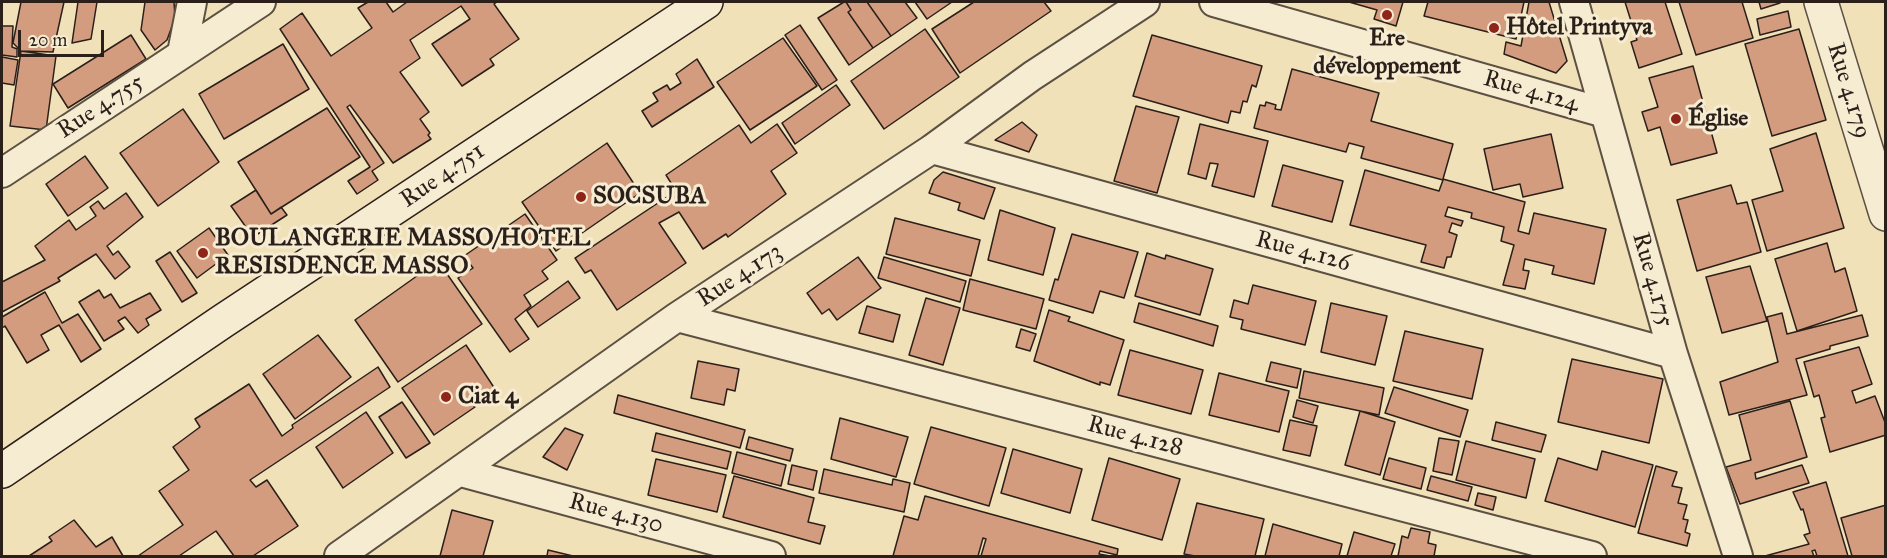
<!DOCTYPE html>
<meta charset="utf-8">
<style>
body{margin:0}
#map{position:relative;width:1887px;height:558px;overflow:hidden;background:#f1e1b9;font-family:"IM FELL Great Primer",serif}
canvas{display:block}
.frame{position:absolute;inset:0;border:3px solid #2b1f1a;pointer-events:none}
.scale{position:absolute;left:18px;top:30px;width:86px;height:27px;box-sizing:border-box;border:3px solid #2b1f1a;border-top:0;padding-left:8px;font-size:18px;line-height:21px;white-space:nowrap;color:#2b1f1a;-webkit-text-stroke:4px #f6ecd2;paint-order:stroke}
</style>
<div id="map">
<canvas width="1887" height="558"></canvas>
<div class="frame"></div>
<div class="scale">20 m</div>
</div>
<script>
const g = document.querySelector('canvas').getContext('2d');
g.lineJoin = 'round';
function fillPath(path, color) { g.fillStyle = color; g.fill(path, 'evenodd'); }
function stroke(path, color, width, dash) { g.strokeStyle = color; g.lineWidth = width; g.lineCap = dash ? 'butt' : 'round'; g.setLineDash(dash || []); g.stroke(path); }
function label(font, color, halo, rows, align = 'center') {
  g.font = font + ' "IM FELL Great Primer",serif'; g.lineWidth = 6; g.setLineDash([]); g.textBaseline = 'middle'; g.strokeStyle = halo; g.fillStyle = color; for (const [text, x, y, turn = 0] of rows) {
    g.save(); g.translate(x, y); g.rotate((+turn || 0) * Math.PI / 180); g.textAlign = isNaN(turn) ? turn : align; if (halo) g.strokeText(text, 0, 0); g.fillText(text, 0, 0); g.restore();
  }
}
const building = new Path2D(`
 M21 2H64L53 52 21 51 13 43Z
 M78 2H97L91 39 72 43Z
 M145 2H174L175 18 167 40 155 50 141 30Z
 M368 2H386L393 12 407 2H497L494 4 519 39 490 59 494 65 462 86 432 44 470 19 461 6 410 40 420 58 400 72 429 112 420 119 430 133 428 135 431 139 393 163 350 105 347 107 384 163 372 171 378 180 357 194 348 181 370 167 280 29 302 13 331 56 372 28 358 8Z
 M844 2H846L851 10 848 12 873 48 849 65 818 18Z
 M846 2H867L891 36 873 48 848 12 851 10Z
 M867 2H905L917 18 891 36Z
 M915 2H952L927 19Z
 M974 2H1044L1051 11 960 73 932 29Z
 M1349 2H1403L1396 26 1374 19 1377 10Z
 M1428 2H1524L1516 39 1424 16Z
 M1529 2H1549L1567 61 1556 73 1504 54 1506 42 1521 46Z
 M1625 2H1665L1682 54 1639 68 1631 42 1637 40Z
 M1679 2H1742L1753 38 1696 55Z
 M1759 2H1779L1780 3 1761 9Z
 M1788 11 1791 27 1760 35 1757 19Z
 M800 25 837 80 822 90 785 35Z
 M2 26H13L12 47 17 49V57L2 55Z
 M925 29 959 77 884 129 851 81Z
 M1799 29 1826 120 1772 136 1745 44Z
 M131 35 146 59 68 108 53 84Z
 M1152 35 1262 66 1256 87 1252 85 1247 102 1243 101 1240 113 1231 111 1228 123 1133 96Z
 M783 38 817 86 750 130 717 82Z
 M283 44 309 89 224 139 199 94Z
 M21 51 56 56 46 130 10 126Z
 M2 57 18 60 14 85 2 83Z
 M697 59 714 87 652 127 642 111 658 101 653 93 667 85 670 90 681 83 676 74Z
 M1693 66 1717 153 1671 165 1660 127 1648 131 1642 112 1658 107 1649 78Z
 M1292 69 1379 93 1371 121 1453 144 1443 179 1525 202 1518 231 1529 234 1534 213 1606 229 1594 284 1552 274 1554 266 1525 259 1523 270 1529 271 1525 289 1503 285 1514 245 1501 241 1504 227 1471 218 1472 213 1448 207 1445 216 1463 221 1461 226 1452 223 1449 232 1457 235 1451 257H1447L1444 268 1421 262 1426 245 1350 225 1365 170 1439 191 1443 180 1361 158 1364 147 1349 143 1346 152 1254 128 1260 105 1265 106 1266 102 1276 105 1275 109 1281 110Z
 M836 85 850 105 795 144 782 123Z
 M1136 106 1179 117 1157 193 1114 181Z
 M327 108 360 157 271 214 238 162Z
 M183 109 219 162 158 206 120 153Z
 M1022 122 1037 135 1029 152 995 140Z
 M777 124 797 153 771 171 786 194 728 237 726 234 703 249 679 212 659 223 686 263 617 310 591 270 585 273 575 258 676 191 666 175 739 125 751 143Z
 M1200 124 1268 141 1254 197 1212 186 1218 164 1210 163 1206 179 1188 174Z
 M1816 133 1844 228 1767 251 1752 200 1783 191 1770 149Z
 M1551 134 1563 188 1523 197 1520 184 1493 190 1484 149Z
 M607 143 640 193 556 251 522 202Z
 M85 156 108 188 68 216 46 184Z
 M1283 165 1343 181 1332 222 1272 206Z
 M943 172 995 188 984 219 958 210 960 203 929 193 934 180Z
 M1731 185 1737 204 1747 202 1761 252 1697 271 1677 200Z
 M256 190 271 214 281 207 287 215 253 237 231 206Z
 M126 193 143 217 107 246 113 255 118 251 130 267 115 279 96 254 58 278 60 281 2 312V282L45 260 35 246 69 220 76 230 96 216 90 207 98 201 104 209Z
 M1000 210 1055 228 1043 275 988 260Z
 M525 214 557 260 542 271 548 279 524 295 531 306 515 319 529 339 510 352 458 278 473 268 464 256Z
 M895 218 980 240 971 276 886 254Z
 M209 228 228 255 197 278 177 251Z
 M1072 234 1138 252 1124 298 1100 291 1093 313 1049 300 1055 279 1058 280Z
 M1827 243 1835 272 1845 268 1857 311 1797 331 1775 259Z
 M170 252 197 293 182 302 156 261Z
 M1147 253 1165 259 1166 255 1213 269 1200 315 1135 296Z
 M858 257 881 288 837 320 829 309 822 314 807 293Z
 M884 257 966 281 960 302 878 278Z
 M438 261 482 324 398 382 355 320Z
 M1750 266 1767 321 1722 333 1706 277Z
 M970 279 1044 299 1036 329 963 310Z
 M568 281 580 298 538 327 527 311Z
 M1253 285 1316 301 1305 345 1241 329 1243 320 1230 317 1234 300 1248 304Z
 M99 290 104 298 111 294 120 308 150 293 161 310 146 319 149 325 138 333 125 317 118 321 124 329 104 341 79 302Z
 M45 292 62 323 78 314 101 349 81 362 59 325 41 335 49 350 27 363 5 326 2 328V317Z
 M926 298 960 308 943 365 909 355Z
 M1139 303 1218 326 1213 346 1134 322Z
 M1331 303 1387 316 1375 365 1321 352Z
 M867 306 900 315 893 342 859 333Z
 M1049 310 1070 317 1068 321 1124 340 1110 385 1100 382V385L1034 361Z
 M1782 313 1787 334 1862 315 1868 336 1830 346V349L1796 359 1807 395 1729 415 1720 382 1778 362 1767 317Z
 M1021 329 1036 334 1030 351 1016 347Z
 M1405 331 1483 349 1472 399 1393 381Z
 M318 335 351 377 295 419 263 374Z
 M466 345 495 389 472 404 475 407 434 435 402 388Z
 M1859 347 1872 384 1852 391 1856 403 1875 396 1886 425V435L1830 452 1821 418 1825 417 1819 395 1814 397 1804 362Z
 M1130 350 1203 370 1191 414 1118 395Z
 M1572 359 1663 379 1649 443 1558 422Z
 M698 361 739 369 735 391 727 389 724 405 691 398Z
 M1271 362 1301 369 1297 388 1266 381Z
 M378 367 390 387 250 480 256 487 267 480 298 526 253 556H234L216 531 179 556H138L183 525 159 491 189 470 173 447 200 427 195 419 249 384 282 436 293 428 292 425Z
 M1304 371 1384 388 1379 415 1299 398Z
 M1219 373 1289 391 1279 432 1209 415Z
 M1394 387 1468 410 1460 437 1385 413Z
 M618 395 745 430 740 448 614 413Z
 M1297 400 1318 406 1313 423 1293 417Z
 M1790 401 1807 457 1755 473 1756 479 1802 465 1809 483 1740 504 1726 467 1751 460 1739 415Z
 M402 402 430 443 406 458 379 417Z
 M1360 411 1395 422 1380 475 1345 465Z
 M366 412 393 453 343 488 316 447Z
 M840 418 908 437 896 477 831 459Z
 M1290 420 1317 426 1310 456 1283 450Z
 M1496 422 1546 435 1541 452 1492 440Z
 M931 427 1006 448 989 506 914 484Z
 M565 428 583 435 567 470 543 457Z
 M656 433 731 452 727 469 652 451Z
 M749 437 793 449 790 461 746 449Z
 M1439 438 1459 441 1452 475 1433 471Z
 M1466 441 1535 459 1526 498 1456 480Z
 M1013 449 1082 469 1070 513 1001 493Z
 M1602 451 1653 465 1635 527 1545 501 1558 458 1597 470Z
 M737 452 786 465 781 486 732 473Z
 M1109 458 1180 479 1162 540 1092 520Z
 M1389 458 1426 468 1421 489 1383 479Z
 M656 459 726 475 717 512 648 495Z
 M792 465 817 471 813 490 788 484Z
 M1656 466 1677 472 1672 486 1682 488 1678 503 1687 505 1683 519 1688 520 1685 532 1690 534 1687 546 1638 533Z
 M824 469 892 485 893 479 910 483 904 512 819 493Z
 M734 476 814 498 808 522 825 526 820 544 723 517Z
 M1431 476 1472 487 1468 501 1427 490Z
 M1826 482 1848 556H1817L1815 550 1812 551 1814 556H1765L1809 544 1804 535 1810 533 1803 509 1801 510 1793 492Z
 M1478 493 1496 497 1493 510 1475 505Z
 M925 496 1118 549 1117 555 1100 551 1099 554 1110 556H981L986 539 983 538 978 556H893L904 516 918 520Z
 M1197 503 1264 519 1255 556H1195L1184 554Z
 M1886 505V556H1852L1841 518Z
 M452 510 493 521 483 556H440Z
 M74 520 96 547 112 537 123 556H29L52 541 49 537Z
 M1273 524 1342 544 1339 556H1265Z
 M1411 528 1430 532 1428 543 1436 545 1434 556H1398L1402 536 1408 538Z
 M1354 532 1395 544 1391 556H1347Z
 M548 550 573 556H547Z`);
const minor = new Path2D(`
 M1214 2 1605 113
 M1574 2 1673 354 1738 556
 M182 53 192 2
 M932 149 1673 354
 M2 173 261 2
 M677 317 1592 556
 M461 472 771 556
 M339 556 677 317 932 149 1032 76 1145 2`);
const tertiary = new Path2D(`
 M1821 2 1886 214`);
const secondary = new Path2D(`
 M2 471 223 321 706 2`);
const markers = [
 [1387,15,6,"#8f2418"],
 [1494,28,6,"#8f2418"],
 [1676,119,6,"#8f2418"],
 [581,197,6,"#8f2418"],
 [203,253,6,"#8f2418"],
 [446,397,6,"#8f2418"]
];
const poiNames = [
 ["Hôtel Printyva",1506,28],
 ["Ere",1387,39,"center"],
 ["développement",1387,67,"center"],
 ["Église",1688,119],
 ["SOCSUBA",593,197],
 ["BOULANGERIE MASSO/HOTEL",215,239],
 ["RESISDENCE MASSO",215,267],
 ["Ciat 4",458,397]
];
const streetNames = [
 ["Rue 4.179",1848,91,73],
 ["Rue 4.124",1531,92,16],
 ["Rue 4.755",101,107,-33],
 ["Rue 4.751",443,176,-34],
 ["Rue 4.126",1303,252,15],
 ["Rue 4.173",740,276,-33],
 ["Rue 4.175",1652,280,74],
 ["Rue 4.128",1135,437,15],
 ["Rue 4.130",616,514,15]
];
fillPath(building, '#d49c7f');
stroke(building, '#2b1f1a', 1.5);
stroke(minor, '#5c5042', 32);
stroke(tertiary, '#5c5042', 36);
stroke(secondary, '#2b1f1a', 36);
stroke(minor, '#f6ecd2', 28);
stroke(tertiary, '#f6ecd2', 33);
stroke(secondary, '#f6ecd2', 33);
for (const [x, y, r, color] of markers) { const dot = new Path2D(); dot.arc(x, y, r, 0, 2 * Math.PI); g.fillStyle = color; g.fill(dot); stroke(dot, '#f6ecd2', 2); }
label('bold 24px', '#2b1f1a', '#f6ecd2', poiNames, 'left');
label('24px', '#2b1f1a', '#f6ecd2', streetNames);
</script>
